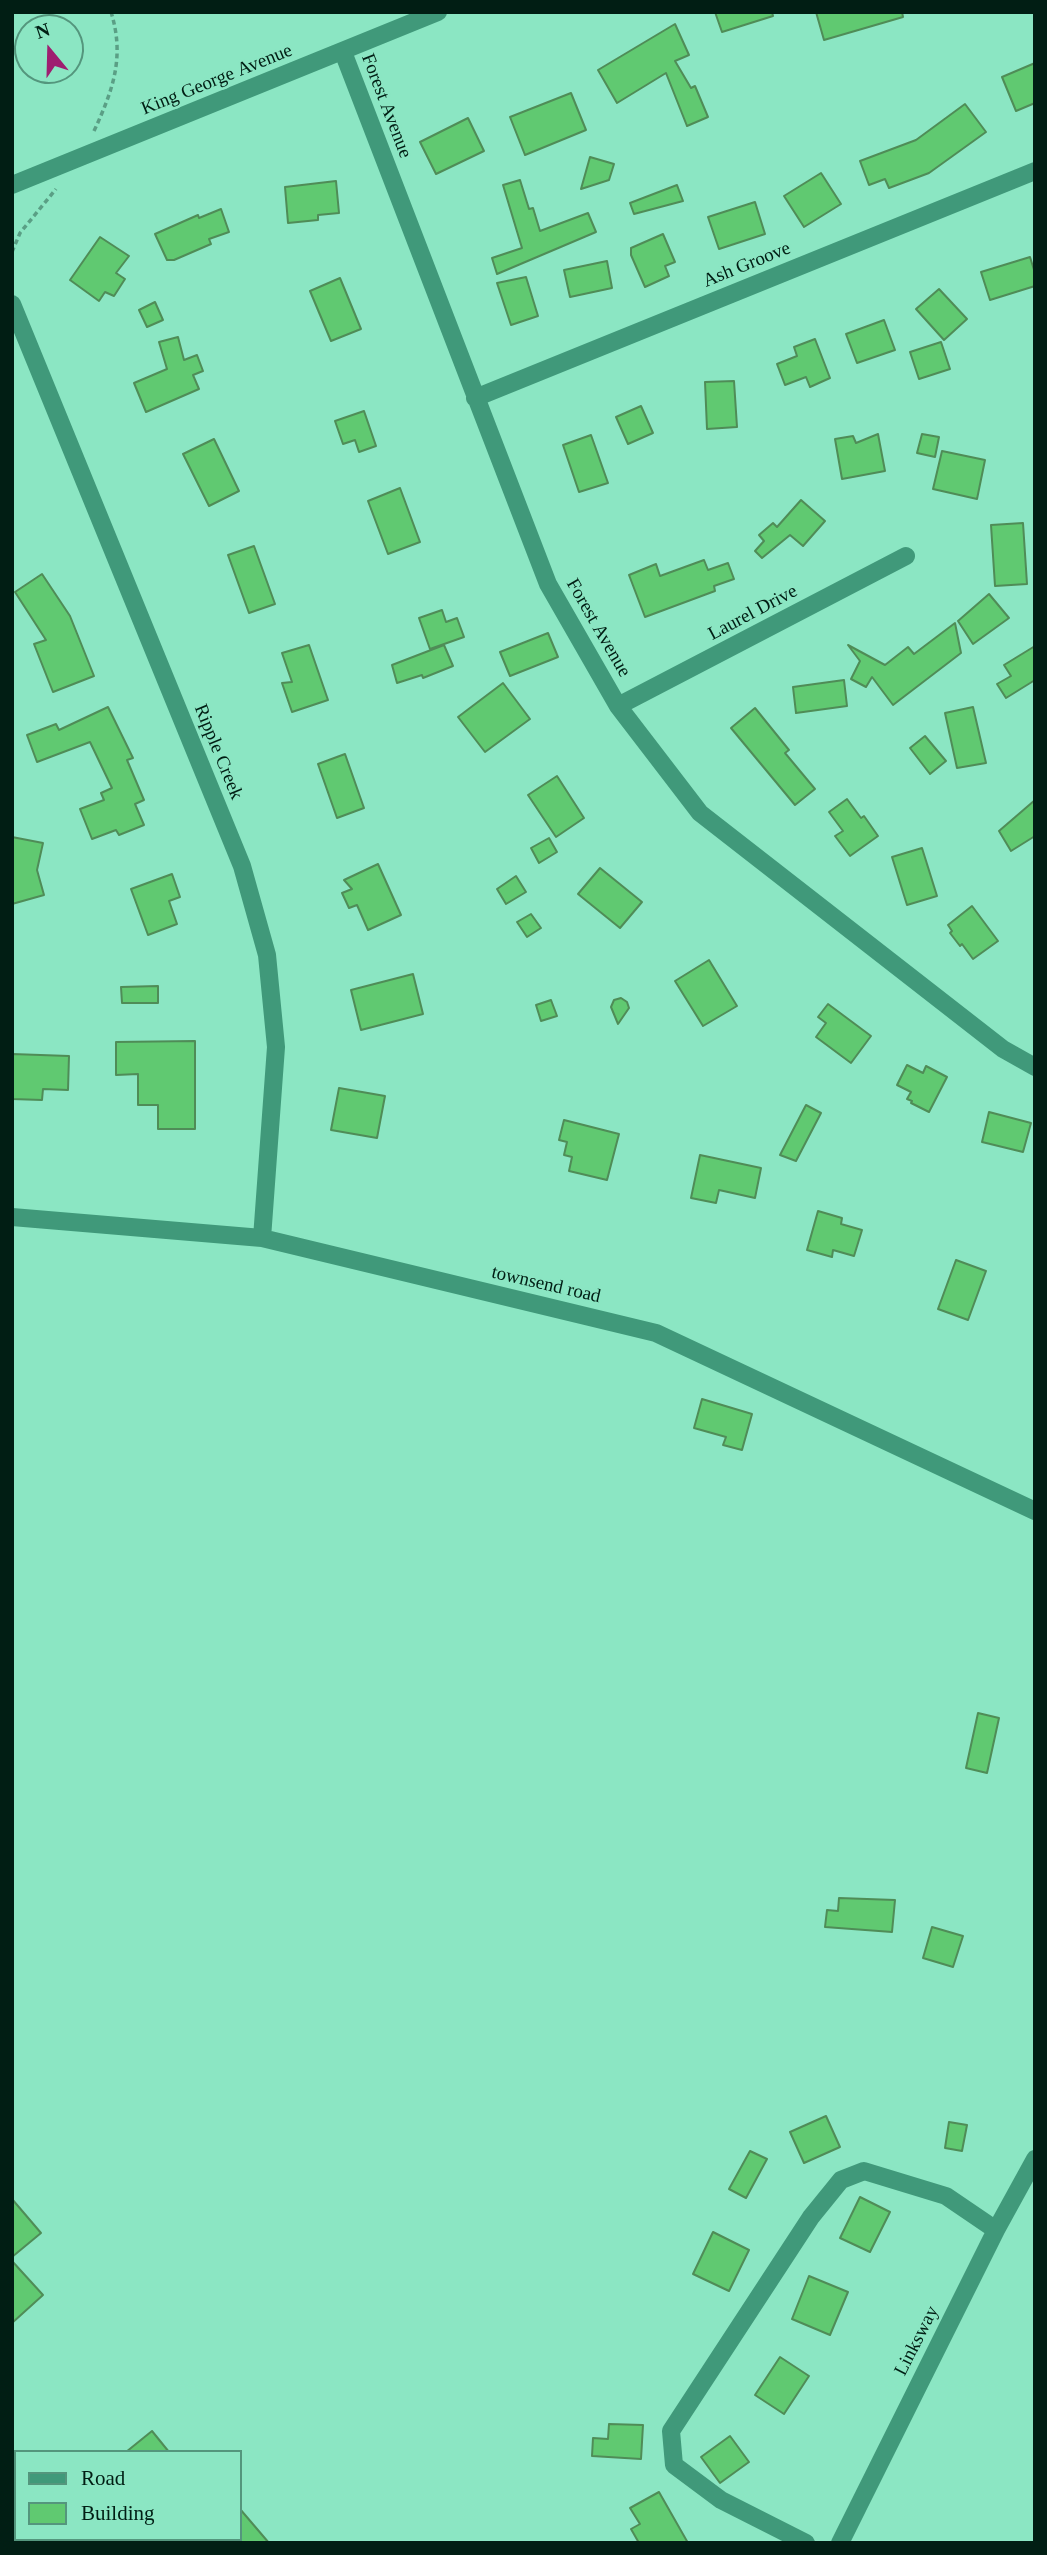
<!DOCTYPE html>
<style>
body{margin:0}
#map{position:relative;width:1047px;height:2555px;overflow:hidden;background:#8be6c3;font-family:Georgia,serif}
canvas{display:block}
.frame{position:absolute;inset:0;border:14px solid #011e14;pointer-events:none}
.legend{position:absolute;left:14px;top:2450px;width:228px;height:91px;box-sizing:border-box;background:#8be6c3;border:2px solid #54967d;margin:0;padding:9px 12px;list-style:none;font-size:21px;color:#011e14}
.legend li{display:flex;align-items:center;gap:14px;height:35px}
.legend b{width:35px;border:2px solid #54967d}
.north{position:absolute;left:14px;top:14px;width:70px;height:70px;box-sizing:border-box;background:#8be6c3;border:2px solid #54967d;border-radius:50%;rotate:341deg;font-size:19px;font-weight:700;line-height:28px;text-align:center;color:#011e14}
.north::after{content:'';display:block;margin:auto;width:24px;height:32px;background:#9e1e70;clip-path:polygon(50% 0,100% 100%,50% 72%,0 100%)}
</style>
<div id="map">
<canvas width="1047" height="2555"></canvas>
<div class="frame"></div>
<ul class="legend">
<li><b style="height:9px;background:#40997a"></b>Road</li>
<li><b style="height:19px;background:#60c971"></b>Building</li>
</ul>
<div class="north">N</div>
</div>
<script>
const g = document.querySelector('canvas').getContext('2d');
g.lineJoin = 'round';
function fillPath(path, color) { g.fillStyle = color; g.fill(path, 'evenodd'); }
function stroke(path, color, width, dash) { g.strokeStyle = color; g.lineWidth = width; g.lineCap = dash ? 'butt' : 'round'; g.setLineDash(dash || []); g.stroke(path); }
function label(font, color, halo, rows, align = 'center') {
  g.font = font + ' Georgia,serif'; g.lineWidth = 5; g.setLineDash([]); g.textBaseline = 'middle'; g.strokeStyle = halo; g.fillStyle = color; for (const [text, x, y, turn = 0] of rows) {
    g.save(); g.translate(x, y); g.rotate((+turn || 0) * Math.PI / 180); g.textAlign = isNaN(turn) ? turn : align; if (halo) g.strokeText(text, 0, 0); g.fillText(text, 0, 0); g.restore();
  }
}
const building = new Path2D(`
 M715 12H772L773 16 722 32Z
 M816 12H902L903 17 824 40Z
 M675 24 689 55 675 61 691 88 695 86 708 117 687 126 666 73 617 103 598 70Z
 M1035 63V103L1016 111 1002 77Z
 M571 93 586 130 525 155 510 117Z
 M965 104 986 132 929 173 889 188 885 179 869 185 860 161 916 140Z
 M468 118 484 151 436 174 420 142Z
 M590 157 614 164 609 180 581 189Z
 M821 173 841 204 804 227 784 196Z
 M520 180 529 209 533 208 540 231 588 213 596 232 497 274 492 258 522 248 503 185Z
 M336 181 339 213 318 215V220L288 223 285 187Z
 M677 185 683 201 634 214 630 203Z
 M755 202 765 234 719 249 708 217Z
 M221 209 229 232 209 239 211 244 174 260H167L155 234 198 215 199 218Z
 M663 234 675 262 665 266 669 276 645 287 631 255V248Z
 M100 237 129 256 116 273 125 279 114 296 105 292 99 301 70 280Z
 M1030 257 1035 273V286L990 300 981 272Z
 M607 261 612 288 570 297 564 270Z
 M526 277 538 316 511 325 497 283Z
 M340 278 361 329 331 341 310 291Z
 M939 289 967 319 944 340 916 309Z
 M155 302 163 320 147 327 139 310Z
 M884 320 895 350 857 363 846 334Z
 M178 337 184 360 197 355 203 371 193 375 199 389 146 412 134 383 167 369 159 342Z
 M815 339 830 378 810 387 806 377 785 385 777 364 797 356 794 347Z
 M941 342 950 369 919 379 910 352Z
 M734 381 737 427 707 429 705 382Z
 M641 406 653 433 628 444 616 417Z
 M364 411 376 446 359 452 355 440 343 444 335 421Z
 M878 434 885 471 842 479 835 439 853 436 856 443Z
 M922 434 939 437 935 457 917 453Z
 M591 435 608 483 579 492 563 445Z
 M214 439 239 491 209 506 183 454Z
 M942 451 985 460 977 499 933 489Z
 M400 488 420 542 388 554 368 501Z
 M801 500 825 521 803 546 790 535 762 558 755 551 764 541 759 535 773 523 777 527Z
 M1023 523 1027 584 995 586 991 525Z
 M254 546 275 604 249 613 228 555Z
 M704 560 708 570 728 563 734 579 714 586 715 591 645 617 629 575 656 564 660 576Z
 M42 574 70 616 94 676 53 692 34 644 46 640 15 592Z
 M989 594 1009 618 973 644 958 621Z
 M442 610 446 622 457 618 464 637 430 649 419 618Z
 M955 623 961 653 893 705 872 677 866 687 851 679 860 661 848 645 885 665 908 647 914 654Z
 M548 633 558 657 510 676 500 652Z
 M309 645 328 700 292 712 282 683 292 682 282 653Z
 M444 645 453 666 423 678 422 675 397 683 392 665Z
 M1035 646V680L1006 698 997 684 1011 676 1004 665Z
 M844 680 847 706 796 713 793 687Z
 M503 683 530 719 485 752 458 717Z
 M108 707 133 758 127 760 144 800 135 804 144 825 119 835 116 830 92 839 80 809 104 800 101 793 112 788 90 742 37 762 27 735 56 724 59 730Z
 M973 707 986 763 957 768 945 713Z
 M755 708 789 750 785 753 815 789 795 805 731 728Z
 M925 736 946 761 930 774 910 748Z
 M345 754 364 808 337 818 318 764Z
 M557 776 584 818 556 837 528 795Z
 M847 799 861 818 864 816 878 836 850 856 835 836 843 831 829 812Z
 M1035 800V836L1011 851 999 831Z
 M12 837 43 843 37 870 44 895 12 904Z
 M549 838 557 852 539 863 531 848Z
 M922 848 937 896 907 905 892 857Z
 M378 864 401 915 368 930 357 905 349 908 342 893 352 889 344 880Z
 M600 868 642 902 620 928 578 894Z
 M172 874 180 897 169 901 177 924 148 935 131 889Z
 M516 876 526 892 506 904 497 889Z
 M972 906 998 941 973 959 962 944 960 946 950 933 952 931 948 925Z
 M531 914 541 928 527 937 517 922Z
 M709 960 737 1006 703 1026 675 981Z
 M413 974 423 1014 361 1030 351 990Z
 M158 986V1003H122L121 987Z
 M621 998 627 1002 629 1008 618 1024 611 1007 614 1000Z
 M551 1000 557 1016 541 1021 536 1005Z
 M828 1004 871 1036 851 1063 816 1037 826 1023 818 1017Z
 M195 1041V1129H158V1105H138V1074L116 1075V1042Z
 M12 1054 69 1056 68 1090 43 1089 42 1100 12 1099Z
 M907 1065 923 1073 926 1066 947 1077 929 1112 911 1103 912 1101 907 1099 911 1092 897 1085Z
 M339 1088 385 1096 377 1138 331 1130Z
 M806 1105 821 1113 796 1161 780 1155Z
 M989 1112 1031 1123 1023 1152 982 1142Z
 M564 1120 619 1134 607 1180 569 1171 572 1157 564 1155 567 1142 559 1140Z
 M700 1155 761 1168 755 1198 719 1190 716 1203 691 1198Z
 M818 1211 842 1218 841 1224 862 1230 854 1256 833 1250 832 1257 807 1250Z
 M956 1260 986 1271 968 1320 938 1309Z
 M702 1399 752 1414 742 1450 723 1445 726 1437 694 1428Z
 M978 1713 999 1718 987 1773 966 1768Z
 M839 1898 895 1900 892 1932 825 1927 827 1910 838 1911Z
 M932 1927 963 1936 953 1967 923 1958Z
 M826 2116 840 2147 804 2163 790 2132Z
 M949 2122 967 2125 962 2151 945 2148Z
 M750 2151 767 2159 746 2198 729 2189Z
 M860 2197 890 2212 870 2252 840 2238Z
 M12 2199 41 2233 12 2257Z
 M713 2232 749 2250 729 2291 693 2274Z
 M12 2261 43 2295 12 2323Z
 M809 2276 848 2292 830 2335 792 2319Z
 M780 2357 809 2376 784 2414 755 2395Z
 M609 2424 643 2425 641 2459 592 2456 593 2438 608 2439Z
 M152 2431 169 2452H126Z
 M730 2436 749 2462 720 2483 701 2457Z
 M659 2492 688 2543H639L631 2529 640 2524 630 2508Z
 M240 2509 269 2543H240Z`);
const path = new Path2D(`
 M94 131C113 90 125 57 111 12
 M12 252 20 233 56 189`);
const minor = new Path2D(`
 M343 52 548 584 618 706 700 813 1003 1049 1035 1067
 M12 185 438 12
 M12 304 242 866 267 955 276 1047 262 1238
 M475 398 1035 171
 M618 706 906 556
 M12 1217 262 1238 656 1333 1035 1511
 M806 2543 721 2500 674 2465 671 2431 811 2217 841 2180 864 2171 946 2196 996 2230
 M840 2543 996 2230 1035 2159`);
const streetNames = [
 ["King George Avenue",217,80,-22],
 ["Forest Avenue",386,106,69],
 ["Ash Groove",747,265,-22],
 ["Laurel Drive",753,613,-28],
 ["Forest Avenue",598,628,60],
 ["Ripple Creek",218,752,68],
 ["townsend road",546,1285,13],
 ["Linksway",917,2341,-63]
];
fillPath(building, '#60c971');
stroke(building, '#4f8c57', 2);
stroke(path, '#5a9f85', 3.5, [5, 3.5]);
stroke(minor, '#40997a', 18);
label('19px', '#011e14', '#8be6c3', streetNames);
</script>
